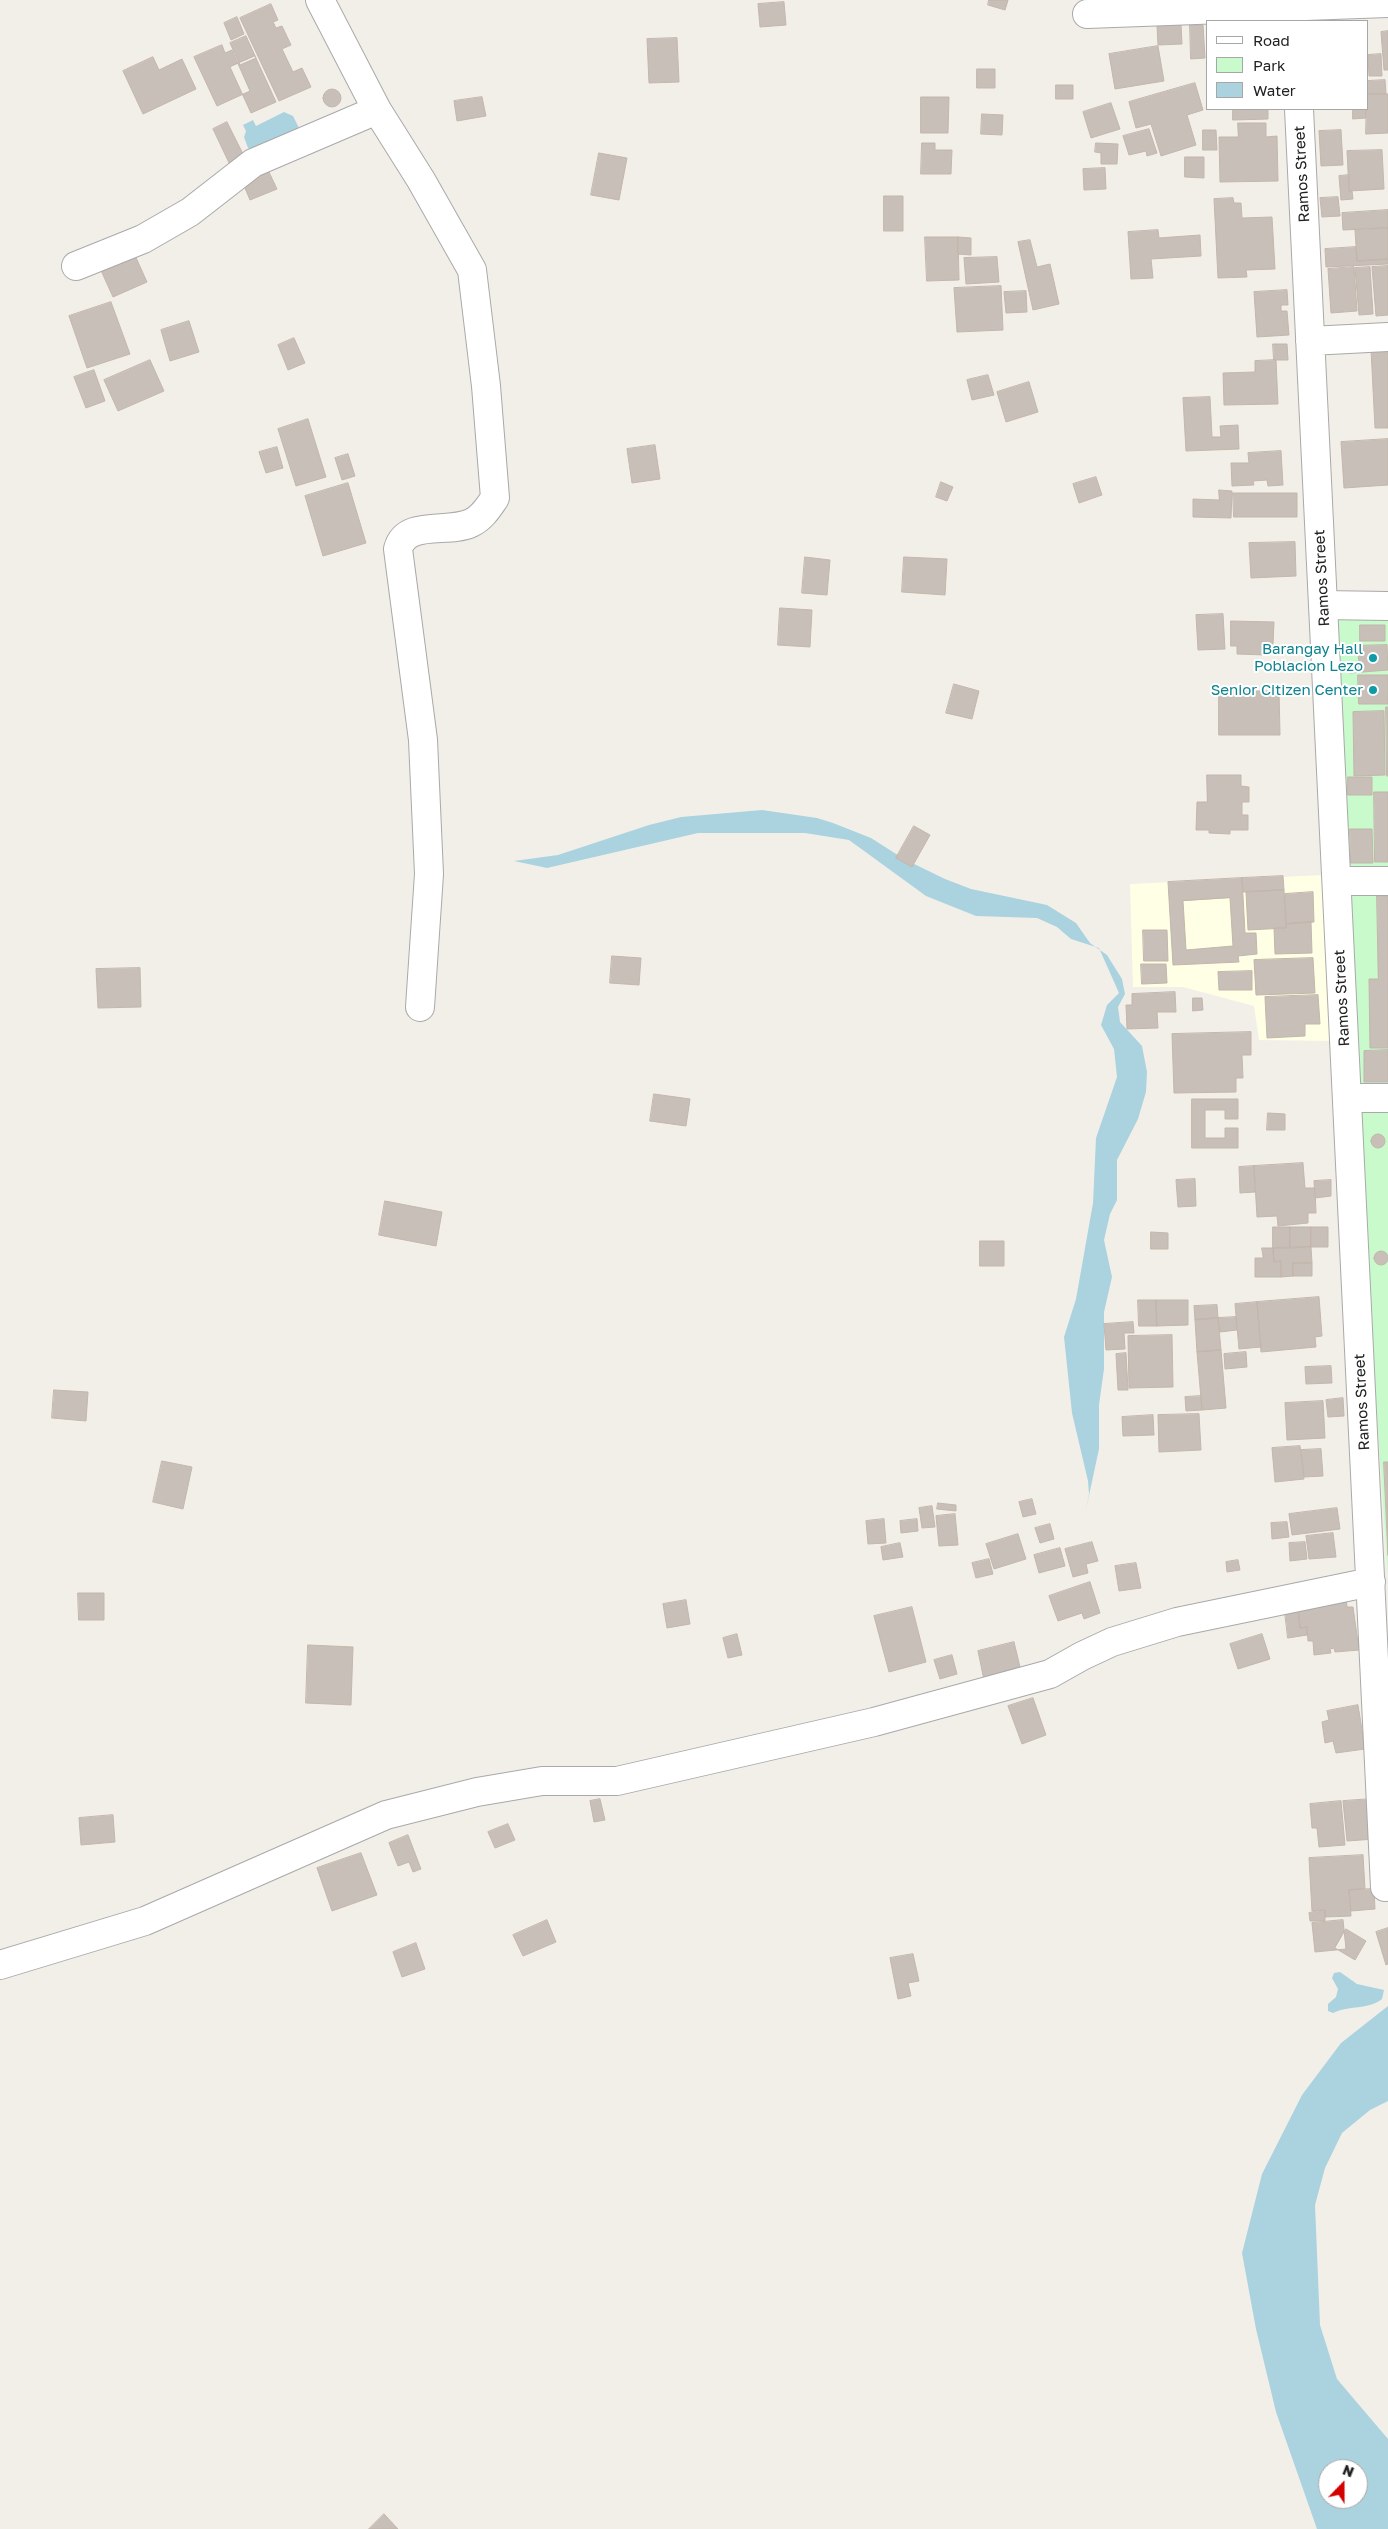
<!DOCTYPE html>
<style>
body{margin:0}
#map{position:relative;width:1388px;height:2529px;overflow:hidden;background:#f2efe9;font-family:"Golos Text",sans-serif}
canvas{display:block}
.legend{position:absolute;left:1206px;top:20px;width:162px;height:90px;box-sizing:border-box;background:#fff;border:1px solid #a7a7a7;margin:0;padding:6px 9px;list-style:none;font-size:15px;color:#222}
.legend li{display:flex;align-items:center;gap:10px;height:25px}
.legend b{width:25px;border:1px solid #a7a7a7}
.north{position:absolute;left:1318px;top:2459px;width:50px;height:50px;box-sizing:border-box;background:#fff;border:1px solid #a7a7a7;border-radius:50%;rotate:22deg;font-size:14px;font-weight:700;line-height:20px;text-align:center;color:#222}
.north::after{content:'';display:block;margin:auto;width:18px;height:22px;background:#d40000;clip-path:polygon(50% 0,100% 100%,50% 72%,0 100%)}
</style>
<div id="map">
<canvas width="1388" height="2529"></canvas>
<ul class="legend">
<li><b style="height:6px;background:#fff"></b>Road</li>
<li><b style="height:14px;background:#c8facc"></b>Park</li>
<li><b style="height:14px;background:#aad3df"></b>Water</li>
</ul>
<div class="north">N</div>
</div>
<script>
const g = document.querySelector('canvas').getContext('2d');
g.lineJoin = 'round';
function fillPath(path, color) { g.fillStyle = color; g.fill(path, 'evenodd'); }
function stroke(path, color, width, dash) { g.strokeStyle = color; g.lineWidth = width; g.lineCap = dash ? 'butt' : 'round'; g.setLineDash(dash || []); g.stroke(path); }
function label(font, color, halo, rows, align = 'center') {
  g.font = font + ' "Golos Text",sans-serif'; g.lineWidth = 4; g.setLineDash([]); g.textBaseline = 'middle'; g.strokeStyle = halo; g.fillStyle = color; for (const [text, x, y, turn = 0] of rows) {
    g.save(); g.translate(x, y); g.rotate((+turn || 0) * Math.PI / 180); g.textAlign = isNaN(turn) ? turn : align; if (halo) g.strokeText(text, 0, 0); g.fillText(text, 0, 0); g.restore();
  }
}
const education = new Path2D(`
 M1324 875 1333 1041 1259 1040 1254 1006 1183 987H1133L1130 884Z`);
const park = new Path2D(`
 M1338 612 1388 615V1578L1367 1268Z`);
const water = new Path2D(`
 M284 112 293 116 302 134 255 150 248 148 244 137 246 131 243 125 253 120 256 126Z
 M762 810 817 818 833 823 871 838 904 859 945 879 971 889 1047 905 1076 923 1090 943 1107 955 1122 979 1125 994 1118 1007 1120 1022 1142 1046 1147 1072 1146 1092 1138 1119 1117 1160V1200L1110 1214 1104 1240 1112 1277 1104 1312V1369L1099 1405V1449L1085 1514 1089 1494 1088 1481 1072 1413 1064 1337 1076 1299 1093 1203 1096 1138 1117 1077 1114 1049 1101 1025 1107 1005 1119 993 1099 948 1071 939 1057 927 1037 918 976 916 926 896 849 840 805 833H698L547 868 514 861 558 855 649 825 681 817Z
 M1340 1972 1357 1984 1384 1990 1382 1999C1368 2010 1349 2005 1333 2013L1328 2011V2004L1336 1997 1338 1989 1332 1978 1334 1973Z
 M1388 2006V2101L1370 2110 1342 2133 1325 2168 1315 2205 1320 2325 1337 2379 1388 2439V2529H1317L1276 2412 1256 2329 1242 2253 1262 2174 1302 2095 1341 2043ZM1328 2469H1358V2499H1328Z`);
const building = new Path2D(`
 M989 0H1008L1005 10 988 5Z
 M784 2 786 25 760 27 758 4Z
 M271 4 278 20 273 22 276 28 282 26 291 45 282 49 293 72 302 68 311 87 279 101 240 18Z
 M237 17 244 34 231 40 224 23Z
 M1181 25 1182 44 1158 45 1157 26Z
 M1190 25H1203L1205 58 1191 59Z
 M1388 31V70H1384L1381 32Z
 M246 36 256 58 240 65 230 43Z
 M677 38 679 82 649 83 647 39Z
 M222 45 225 53 232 50 250 91 217 106 194 57Z
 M1158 46 1164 81 1115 89 1109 54Z
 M1381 54 1382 76H1369L1368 55Z
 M255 56 276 102 251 113 230 67Z
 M153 57 159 70 182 59 196 89 143 114 123 71Z
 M977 69H995V88H977Z
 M1385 80 1386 94H1367V81Z
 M1195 83 1203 110 1187 115 1196 145 1161 156 1151 124 1136 128 1129 102Z
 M1056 85H1073V99H1056Z
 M323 98a9 9 0 1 1 18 0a9 9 0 1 1-18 0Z
 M1367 94H1388V133L1366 134Z
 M482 97 486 116 457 121 454 101Z
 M921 97H949L948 133H921Z
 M1111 103 1120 129 1091 138 1083 112Z
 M1233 109H1268V119L1233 120Z
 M1353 109H1366V118L1353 119Z
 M982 114 1003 115 1002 135 981 134Z
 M227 122 246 160 231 167 213 129Z
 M1238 123H1266V137L1277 136 1278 181 1220 182 1219 137H1238Z
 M1149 129 1157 153 1147 156 1146 151 1129 155 1123 136Z
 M1203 130H1216L1217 150H1203Z
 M1341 130 1343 165 1321 166 1319 131Z
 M922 143H935V150H952L951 174H921Z
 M1096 143 1118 144 1117 164H1101V153L1095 152Z
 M1382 150 1384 189 1349 191 1347 151Z
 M599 153 627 158 619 200 591 195Z
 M1185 157H1204V178L1185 177Z
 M1105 168 1106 189 1084 190 1083 169Z
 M268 170 277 189 250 200 242 181Z
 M1349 175V191H1352L1353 199 1341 200 1339 176Z
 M884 196H903V231H884Z
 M1338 197 1340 216 1322 217 1320 198Z
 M1233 198 1234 203H1241L1242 218 1272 217 1275 269 1246 270 1247 277 1218 278 1214 199Z
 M1388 210V228L1343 230 1342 213Z
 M1388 228V259L1357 261 1355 230Z
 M1158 230 1159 238 1200 235 1201 256 1151 259 1153 278 1131 279 1128 232Z
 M925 237H958L959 280 927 281Z
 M958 237 971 238V255L958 254Z
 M1030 240 1037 267 1050 264 1059 304 1033 310 1018 242Z
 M1356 247 1357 261 1388 259V264L1326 267 1325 249Z
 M133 251 147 282 113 297 99 266Z
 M997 257 999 282 966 284 964 258Z
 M1388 266V315L1376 316 1372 267Z
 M1354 267 1357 311 1331 313 1328 269Z
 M1370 267 1373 314 1359 315 1355 268Z
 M1001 286 1003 330 957 332 954 288Z
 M1287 290 1288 305H1281V311H1287L1289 335 1257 337 1254 292Z
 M1026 291 1027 312 1006 313 1004 292Z
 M111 302 130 354 87 368 69 316Z
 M189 321 199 352 170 361 161 330Z
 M294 338 305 363 288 370 278 345Z
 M1273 344H1287L1288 360H1274Z
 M1388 348V428H1375L1371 349Z
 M150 360 164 391 118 411 104 380Z
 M1276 360 1278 404 1224 405 1223 373 1255 372V361Z
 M94 370 105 401 86 408 74 377Z
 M988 375 994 395 972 400 967 380Z
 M1029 382 1038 412 1006 422 997 392Z
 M1210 397 1212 437H1221L1220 426 1238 425 1239 449 1186 451 1183 398Z
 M308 419 326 477 296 486 278 429Z
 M1388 439V485L1344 488 1341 442Z
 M655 445 660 479 632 483 627 449Z
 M277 447 283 468 266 473 259 452Z
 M1281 451 1283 485 1268 486 1267 480 1253 481 1254 485 1232 486 1231 463H1249L1248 453Z
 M348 454 355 476 342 480 335 458Z
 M1096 477 1102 495 1079 503 1073 484Z
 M941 482 953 487 947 501 936 497Z
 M348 483 366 543 323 556 305 496Z
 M1219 490 1232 491 1231 518 1193 517V499L1219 500Z
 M1233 493H1297V517H1234Z
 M1295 542 1296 576 1251 578 1249 543Z
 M805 557 830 560 827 595 802 593Z
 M904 557 947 559 945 595 902 592Z
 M780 608 812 610 810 647 778 645Z
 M1223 614 1225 649 1198 650 1196 615Z
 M1231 621 1274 622 1273 644H1266V655L1237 654V646H1231Z
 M1360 625H1385V641H1360Z
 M1387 645 1388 670 1350 673 1349 663 1359 662 1358 654H1350V646Z
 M1358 675H1388V704H1359Z
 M954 684 979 691 972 719 946 713Z
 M1219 691H1279L1280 735H1219Z
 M1386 707H1388V776H1387Z
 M1384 711 1385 775 1354 776 1353 712Z
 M1207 775H1241V786L1249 787V802H1242V815H1248V830H1230V834L1209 833V830H1196L1197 802H1207Z
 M1348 777H1372V795H1348Z
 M1374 792H1388V862H1375Z
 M914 826 930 835 912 867 896 858Z
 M1350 829H1372L1373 863H1351Z
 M1283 876 1284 890 1243 892 1242 878Z
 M1242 878 1245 933H1256L1257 954 1238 956 1239 962 1173 965 1168 882ZM1230 898 1233 946 1186 950 1183 901Z
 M1284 890 1286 928 1248 930 1246 892Z
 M1313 892 1314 922 1286 924 1285 894Z
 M1377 896H1388V1048H1370L1369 979H1378Z
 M1311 922 1312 953 1275 954 1274 928H1286V924Z
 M1143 930H1167L1168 961H1144Z
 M612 956 641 958 639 985 610 983Z
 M1313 958 1315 993 1256 995 1254 960Z
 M1141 964H1166L1167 983 1142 984Z
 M140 968 141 1007 98 1008 96 969Z
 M1252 971V990H1219L1218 972Z
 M1175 992 1176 1012H1157L1158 1028 1127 1029 1126 1005H1132V994Z
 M1318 995 1320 1024H1305V1036L1267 1038 1265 997Z
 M1193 998H1202L1203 1010 1193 1011Z
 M1251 1032V1055H1242L1243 1078H1236V1092L1174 1093 1172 1034Z
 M1388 1050V1082H1364V1051Z
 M654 1094 690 1099 686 1126 650 1121Z
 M1192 1099H1238V1119H1225V1110H1205V1138H1225V1128H1238V1148H1192Z
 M1268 1113 1285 1114V1130H1267Z
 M1371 1141a7 7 0 1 1 14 0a7 7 0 1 1-14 0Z
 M1303 1163 1305 1188H1315L1316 1213H1308V1223L1278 1226 1277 1216 1257 1217 1254 1166Z
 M1254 1166 1255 1192 1240 1193 1239 1167Z
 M1195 1179 1196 1206 1178 1207 1176 1180Z
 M1331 1180V1196L1315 1198 1314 1181Z
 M385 1201 442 1212 436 1246 379 1235Z
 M1273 1227H1290V1248H1273Z
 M1290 1227H1311V1247L1290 1248Z
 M1311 1227H1328V1247H1311Z
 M1151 1232 1168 1233V1249H1151Z
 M980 1241H1004V1266H980Z
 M1311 1247 1312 1263H1293V1276L1281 1277V1261L1274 1262 1273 1248Z
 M1262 1248H1273L1274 1262 1281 1261V1277H1255V1258H1263Z
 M1374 1258a7 7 0 1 1 14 0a7 7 0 1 1-14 0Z
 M1293 1263H1312V1276H1293Z
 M1319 1297 1322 1336 1315 1337 1316 1347 1261 1352 1257 1302Z
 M1138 1300H1156L1157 1326H1139Z
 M1156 1300H1188V1325L1157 1326Z
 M1257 1302 1261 1347 1239 1349 1235 1304Z
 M1217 1305 1218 1318 1195 1320 1194 1306Z
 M1236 1317 1237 1330 1220 1332 1218 1318Z
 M1218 1318 1221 1350 1197 1352 1195 1320Z
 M1133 1322 1134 1333H1124L1125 1349 1106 1350 1104 1324Z
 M1172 1335 1173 1387 1129 1388 1128 1336Z
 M1221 1350 1226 1408 1202 1410 1197 1352Z
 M1246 1352 1247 1367 1225 1369 1224 1354Z
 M1126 1353 1128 1390H1118L1116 1354Z
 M1331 1366 1332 1383 1306 1384 1305 1367Z
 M54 1390 88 1392 86 1421 52 1418Z
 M1201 1396 1202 1410 1186 1411 1185 1397Z
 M1343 1398 1344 1416 1328 1417 1326 1400Z
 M1323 1401 1325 1438 1287 1440 1285 1403Z
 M1199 1414 1201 1450 1159 1452 1158 1415Z
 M1153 1415 1154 1435 1123 1436 1122 1417Z
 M1300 1446 1304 1479 1275 1482 1272 1448Z
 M1321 1449 1323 1476 1304 1477 1301 1450Z
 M162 1461 192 1467 183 1509 153 1502Z
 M1384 1462H1388V1555Z
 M1032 1499 1036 1514 1023 1517 1019 1502Z
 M938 1503 956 1505V1511L937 1509Z
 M932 1506 935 1527 922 1528 919 1508Z
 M1337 1508 1340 1529 1292 1535 1289 1514Z
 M955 1514 958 1545 939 1546 936 1516Z
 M884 1519 886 1543 868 1544 866 1521Z
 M917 1519 918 1531 901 1533 900 1521Z
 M1287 1522 1289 1537 1272 1539 1271 1523Z
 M1050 1524 1054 1539 1040 1543 1035 1528Z
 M1333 1533 1336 1557 1309 1559 1306 1536Z
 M1018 1534 1026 1559 994 1569 986 1544Z
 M1092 1542 1098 1561 1086 1564 1088 1573 1073 1577 1065 1549Z
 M1305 1542 1307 1559 1290 1561 1289 1543Z
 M900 1543 903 1557 883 1560 881 1547Z
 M1060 1548 1065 1566 1039 1573 1034 1555Z
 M989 1559 993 1574 976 1578 972 1563Z
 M1238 1560 1240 1570 1227 1572 1226 1562Z
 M1136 1563 1141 1588 1119 1591 1115 1566Z
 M1090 1582 1100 1613 1084 1619 1082 1613 1058 1621 1049 1596Z
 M78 1593H104V1620H79Z
 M1346 1596 1347 1607H1353L1359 1650 1335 1652 1334 1648 1330 1649 1331 1653 1314 1655 1313 1641H1308L1307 1627 1300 1628 1298 1608Z
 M686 1600 690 1624 667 1628 663 1604Z
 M1284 1604 1298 1608 1300 1628 1307 1627V1635L1288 1638Z
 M912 1607 926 1662 889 1672 874 1616Z
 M737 1634 742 1655 728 1658 723 1638Z
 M1262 1634 1270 1659 1238 1669 1230 1644Z
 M1014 1642 1020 1667 1003 1671 1004 1676 984 1680 978 1651Z
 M308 1645 353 1647 351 1705 306 1703Z
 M952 1655 957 1674 940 1679 934 1660Z
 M1033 1698 1046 1735 1022 1744 1008 1706Z
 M1358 1705 1365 1749 1336 1753 1333 1741 1325 1743 1322 1722 1329 1720 1327 1711Z
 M600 1799 605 1820 594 1822 590 1801Z
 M1372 1799 1375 1839 1347 1841 1343 1801Z
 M1341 1801 1345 1845 1319 1847 1317 1828H1312L1310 1804Z
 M113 1815 115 1842 81 1845 79 1818Z
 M508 1824 515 1840 495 1848 488 1832Z
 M408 1835 421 1869 413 1872 409 1862 398 1866 389 1843Z
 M361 1853 377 1895 332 1911 317 1868Z
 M1363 1855 1365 1889 1349 1890 1351 1916 1325 1917V1910L1312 1911 1309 1858Z
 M1374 1889 1375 1909 1351 1911 1349 1890Z
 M1325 1910V1921H1310L1309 1913Z
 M547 1920 556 1942 523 1956 513 1935Z
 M1343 1920 1346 1949 1315 1952 1312 1923Z
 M1388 1928V1964L1386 1965 1376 1932Z
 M1346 1929 1366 1941 1355 1960 1335 1948Z
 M416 1943 425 1969 402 1977 393 1952Z
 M913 1954 919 1981 908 1983 911 1996 898 1999 890 1958Z
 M384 2514 398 2529H369Z`);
const minor = new Path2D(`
 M320 0 377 110 421 180 472 270 486 386 495 498C488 508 482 518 471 523 448 534 406 519 398 549L423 740 429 874 420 1007
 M1087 14 1388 3
 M1299 109 1385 1887
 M76 266 143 239 190 212 253 163 377 110
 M1310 341 1388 337
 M1323 605 1388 606
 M1337 881H1388
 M1347 1098H1388
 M0 1965 145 1921 386 1815 477 1792 542 1781H617L874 1722 1050 1674 1082 1656 1112 1642 1177 1622 1371 1582`);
const markers = [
 [1373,658,5,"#0f9aa8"],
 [1373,690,5,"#0f9aa8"]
];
const streetNames = [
 ["Ramos Street",1302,174,-93],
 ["Ramos Street",1322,578,-93],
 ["Ramos Street",1342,998,-93],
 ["Ramos Street",1362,1402,-93]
];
const cultureNames = [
 ["Barangay Hall",1363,649],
 ["Poblacion Lezo",1363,666],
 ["Senior Citizen Center",1363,690]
];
fillPath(education, '#ffffe5');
fillPath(park, '#c8facc');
fillPath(water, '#aad3df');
fillPath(building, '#c7bfb8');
stroke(building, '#c4b6ab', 1);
stroke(minor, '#a9a9a9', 30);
stroke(minor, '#fff', 28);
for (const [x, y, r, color] of markers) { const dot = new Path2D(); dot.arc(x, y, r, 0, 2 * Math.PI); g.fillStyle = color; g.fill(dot); stroke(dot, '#fff', 2); }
label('15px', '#222', '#fff', streetNames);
label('15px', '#0d838f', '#fff', cultureNames, 'right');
</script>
